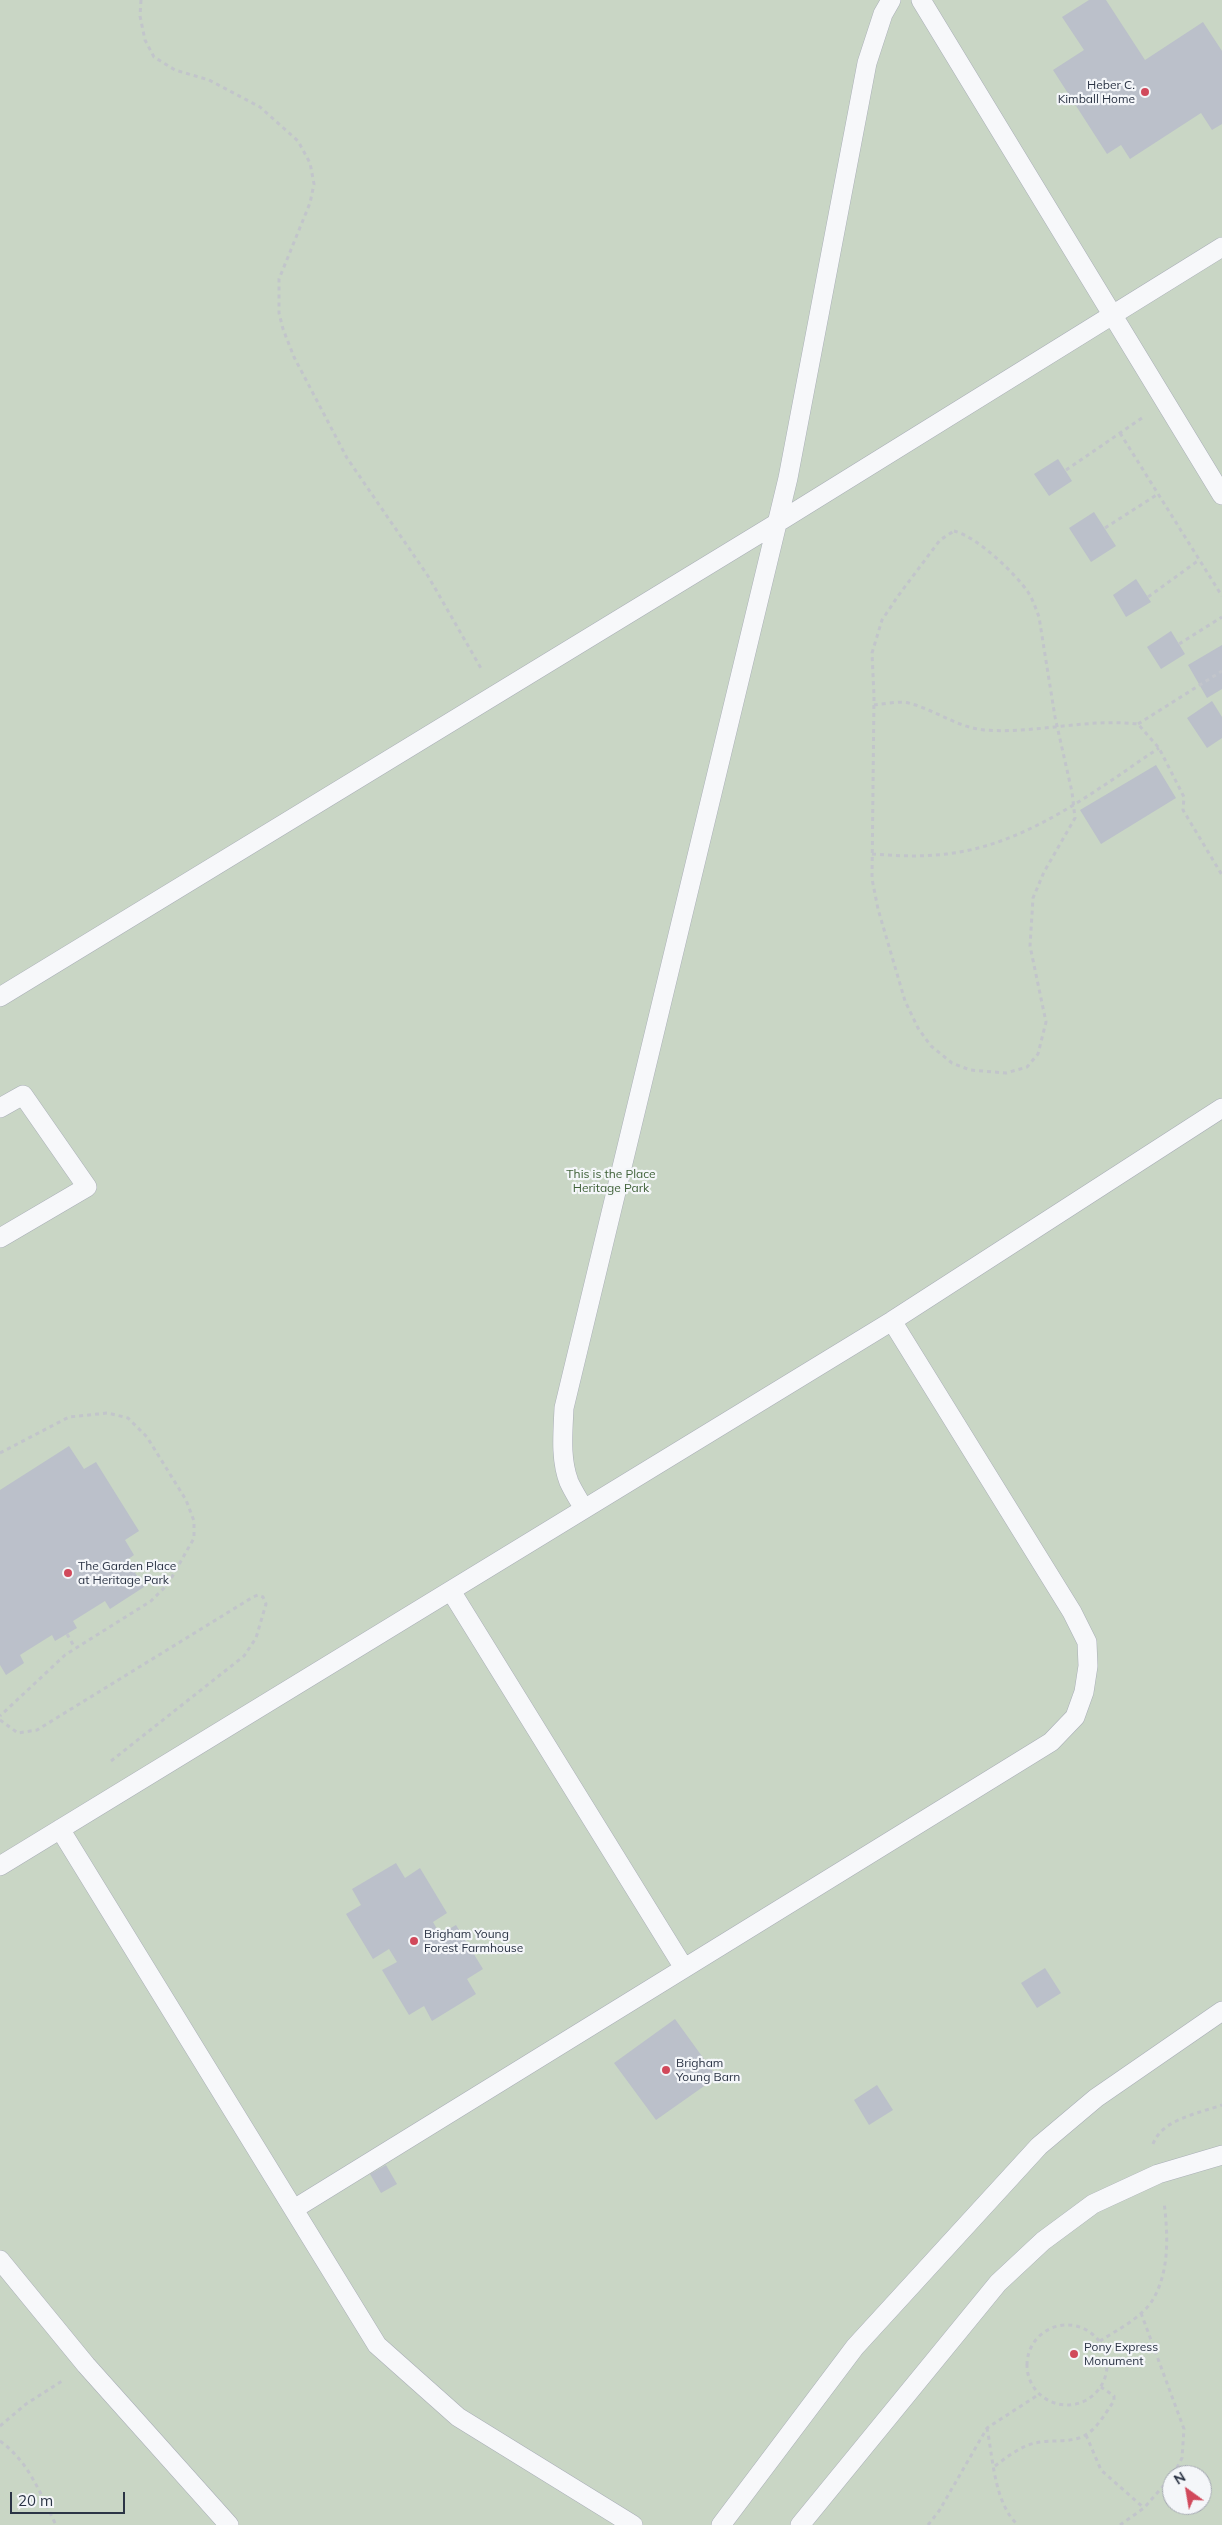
<!DOCTYPE html>
<style>
body{margin:0}
#map{position:relative;width:1222px;height:2525px;overflow:hidden;background:#e4e7ec;font-family:Mulish,sans-serif}
canvas{display:block}
.north{position:absolute;left:1162px;top:2465px;width:50px;height:50px;box-sizing:border-box;background:#f4f6f9;border:1px solid #a4a8b1;border-radius:50%;rotate:328deg;font-size:14px;font-weight:700;line-height:20px;text-align:center;color:#2b3445}
.north::after{content:'';display:block;margin:auto;width:18px;height:22px;background:#d1495b;clip-path:polygon(50% 0,100% 100%,50% 72%,0 100%)}
.scale{position:absolute;left:10px;top:2492px;width:115px;height:22px;box-sizing:border-box;border:2px solid #2b3445;border-top:0;padding-left:6px;font-size:15px;line-height:18px;white-space:nowrap;color:#2b3445;-webkit-text-stroke:4px #f4f6f9;paint-order:stroke}
</style>
<div id="map">
<canvas width="1222" height="2525"></canvas>
<div class="north">N</div>
<div class="scale">20 m</div>
</div>
<script>
const g = document.querySelector('canvas').getContext('2d');
g.lineJoin = 'round';
function fillPath(path, color) { g.fillStyle = color; g.fill(path, 'evenodd'); }
function stroke(path, color, width, dash) { g.strokeStyle = color; g.lineWidth = width; g.lineCap = dash ? 'butt' : 'round'; g.setLineDash(dash || []); g.stroke(path); }
function label(font, color, halo, rows, align = 'center') {
  g.font = font + ' Mulish,sans-serif'; g.lineWidth = 4.5; g.setLineDash([]); g.textBaseline = 'middle'; g.strokeStyle = halo; g.fillStyle = color; for (const [text, x, y, turn = 0] of rows) {
    g.save(); g.translate(x, y); g.rotate((+turn || 0) * Math.PI / 180); g.textAlign = isNaN(turn) ? turn : align; if (halo) g.strokeText(text, 0, 0); g.fillText(text, 0, 0); g.restore();
  }
}
const green = new Path2D(`
 M0 0H1222V2525H0ZM1172 2475H1202V2505H1172Z`);
const building = new Path2D(`
 M1089 0H1106L1145 60 1203 22 1222 51V124L1212 130 1201 113 1130 159 1121 145 1107 154 1053 70 1084 50 1062 17Z
 M1058 459 1072 481 1049 496 1034 474Z
 M1094 512 1116 546 1091 562 1069 528Z
 M1136 579 1151 602 1126 617 1113 595Z
 M1171 631 1185 654 1161 669 1147 647Z
 M1222 645V689L1207 698 1188 665Z
 M1212 701 1222 717V738L1207 748 1187 718Z
 M1156 765 1176 798 1101 844 1080 810Z
 M69 1446 84 1469 96 1462 139 1531 125 1540 134 1555 127 1560 144 1587 110 1609 105 1601 73 1621 77 1628 55 1641 52 1635 20 1655 24 1663 6 1675 0 1665V1490Z
 M396 1863 405 1878 420 1868 447 1913 433 1922 440 1934 456 1925 483 1969 467 1979 476 1994 432 2021 424 2006 409 2015 382 1970 397 1962 389 1949 373 1959 346 1914 361 1905 352 1889Z
 M1045 1968 1061 1993 1037 2008 1021 1983Z
 M675 2019 717 2077 656 2120 614 2063Z
 M877 2085 893 2110 869 2125 854 2100Z
 M386 2165 397 2184 381 2193 370 2174Z`);
const path = new Path2D(`
 M141 0 140 16 145 40 154 57 175 70 209 80 260 107 298 141 310 163 314 184 310 203 279 279V313L283 329 294 357 347 458 428 576 482 670
 M1120 433 1222 596
 M1066 470 1142 418
 M1105 528 1158 494
 M954 531C976 536 1015 573 1028 592 1033 600 1036 609 1039 617L1055 717 1072 792 1075 818 1044 872 1033 898 1030 946 1046 1022 1038 1054 1027 1067 1006 1073 970 1070 952 1063 931 1046 918 1028 905 1001 878 909 872 879 874 696 872 653 882 620 898 596 940 540Z
 M1148 597 1199 560
 M1179 644 1222 617
 M874 705C886 704 901 700 912 704 937 711 957 727 984 730 1035 734 1087 718 1138 724L1159 748 1184 797 1183 810 1222 875
 M1138 724 1222 671
 M872 854C897 856 922 857 947 854 1028 844 1093 792 1159 748
 M0 1453 69 1417 108 1413 128 1418 147 1437 186 1500 194 1521V1538L168 1584 151 1601 65 1655 0 1716
 M67 1634 75 1648
 M0 1720 18 1733 37 1730 253 1597 258 1595 263 1597 266 1604 256 1638 244 1656 111 1761
 M1153 2144C1162 2119 1200 2113 1222 2105
 M1141 2313 1184 2429 1182 2458 1173 2475
 M1027 2365a40 40 0 1 1 80 0a40 40 0 1 1-80 0Z
 M1100 2341C1117 2330 1141 2318 1152 2301 1170 2272 1168 2234 1164 2202
 M0 2426 26 2404 62 2381
 M987 2428C993 2458 994 2503 1018 2525
 M1086 2435 1101 2470 1144 2508
 M0 2441C29 2462 40 2493 56 2525
 M995 2466C1007 2457 1019 2447 1035 2443 1051 2439 1073 2444 1087 2434 1099 2426 1106 2412 1114 2401V2396L1101 2387
 M928 2525 939 2511 987 2428 1038 2395
 M1120 2525 1144 2508 1172 2476`);
const lane = new Path2D(`
 M921 0 1222 495
 M0 997 777 523 1222 247
 M0 1108 23 1095 87 1187 0 1238
 M584 1509C579 1500 573 1491 569 1482 560 1459 563 1432 564 1408L788 478 867 63 883 14 891 0
 M451 1591 684 1968
 M60 1829 377 2345 458 2417 633 2525
 M0 1866 892 1321 1222 1108
 M294 2209 1051 1742 1075 1717 1084 1692 1088 1666 1087 1642 1072 1612 892 1321
 M0 2260 86 2365 229 2525
 M721 2525 855 2347 1039 2146 1096 2098 1222 2011
 M800 2525 998 2283 1043 2241 1093 2204 1158 2174 1222 2155`);
const markers = [
 [1145,92,5,"#d1495b"],
 [68,1573,5,"#d1495b"],
 [414,1941,5,"#d1495b"],
 [666,2070,5,"#d1495b"],
 [1074,2354,5,"#d1495b"]
];
const poiNames = [
 ["Heber C.",1135,85,"right"],
 ["Kimball Home",1135,99,"right"],
 ["The Garden Place",78,1566],
 ["at Heritage Park",78,1580],
 ["Brigham Young",424,1934],
 ["Forest Farmhouse",424,1948],
 ["Brigham",676,2063],
 ["Young Barn",676,2077],
 ["Pony Express",1084,2347],
 ["Monument",1084,2361]
];
const parkNames = [
 ["This is the Place",611,1174],
 ["Heritage Park",611,1188]
];
fillPath(green, '#c9d6c5');
fillPath(building, '#bbc0ca');
stroke(lane, '#a9aeb7', 20);
stroke(path, '#c2c5cb', 3, [4, 4]);
stroke(lane, '#f7f8fa', 19);
for (const [x, y, r, color] of markers) { const dot = new Path2D(); dot.arc(x, y, r, 0, 2 * Math.PI); g.fillStyle = color; g.fill(dot); stroke(dot, '#f4f6f9', 2); }
label('12px', '#2b3445', '#f4f6f9', poiNames, 'left');
label('12px', '#3f6138', '#f4f6f9', parkNames);
</script>
